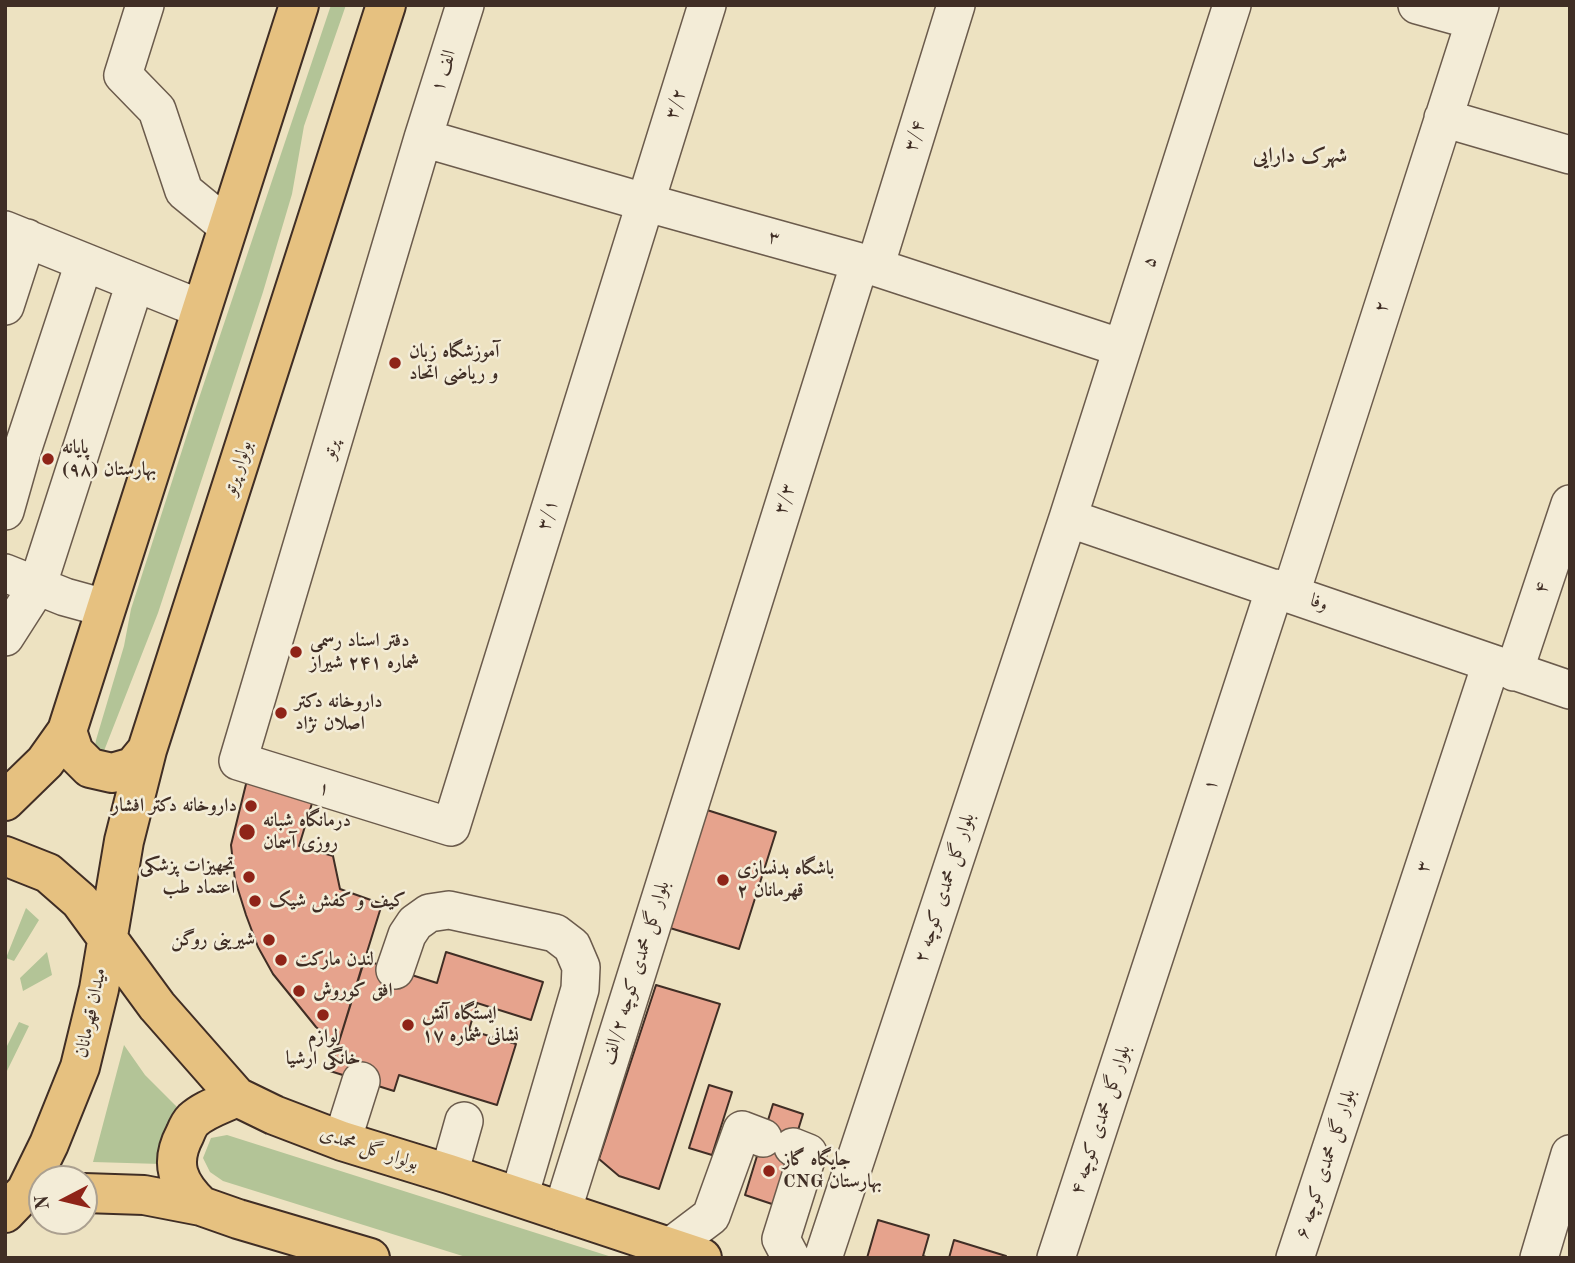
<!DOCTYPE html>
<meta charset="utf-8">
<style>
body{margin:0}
#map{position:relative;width:1575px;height:1263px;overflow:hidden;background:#ede2c1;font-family:"Old Standard TT",serif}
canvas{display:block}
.frame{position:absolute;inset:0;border:7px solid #402e25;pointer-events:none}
.north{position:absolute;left:28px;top:1165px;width:70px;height:70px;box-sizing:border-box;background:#f3ecd7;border:2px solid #aba090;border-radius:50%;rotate:263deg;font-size:19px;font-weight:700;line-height:28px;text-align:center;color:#402e25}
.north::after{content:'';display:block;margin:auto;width:24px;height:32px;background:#8f2418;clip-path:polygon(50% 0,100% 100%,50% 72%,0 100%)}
</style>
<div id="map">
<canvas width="1575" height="1263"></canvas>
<div class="frame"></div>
<div class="north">N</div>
</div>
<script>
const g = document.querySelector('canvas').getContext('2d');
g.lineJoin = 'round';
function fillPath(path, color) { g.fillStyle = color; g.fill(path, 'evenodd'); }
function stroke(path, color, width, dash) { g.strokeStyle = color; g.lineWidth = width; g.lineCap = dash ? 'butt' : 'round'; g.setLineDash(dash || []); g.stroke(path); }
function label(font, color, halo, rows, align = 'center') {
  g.font = font + ' "Old Standard TT",Amiri,serif'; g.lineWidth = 5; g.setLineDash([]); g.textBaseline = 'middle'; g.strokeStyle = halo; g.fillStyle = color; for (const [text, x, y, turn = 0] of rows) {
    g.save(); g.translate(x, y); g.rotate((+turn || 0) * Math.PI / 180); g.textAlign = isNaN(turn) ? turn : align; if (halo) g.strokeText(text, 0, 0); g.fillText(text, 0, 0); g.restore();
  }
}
const green = new Path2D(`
 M331 5H346L304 126 292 194 263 292 158 613 102 756 93 759 96 740 124 646 131 609 194 413Z
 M26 908 39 920 14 961 6 958Z
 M47 952 52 975 23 991 20 978Z
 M19 1022 29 1026 5 1075V1050Z
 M124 1045 145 1075 181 1111 161 1164 93 1162Z
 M227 1135 615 1258H469L223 1181 210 1172 203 1158 211 1138Z`);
const building = new Path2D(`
 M247 780 313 800 299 846 333 856 340 889 382 904 338 1045 316 1027 273 974 258 947 246 915 235 880 231 845Z
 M707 810 776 832 739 949 670 928Z
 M446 952 543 982 531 1020 477 1003 469 1030 516 1044 497 1105 399 1075 394 1091 330 1071 364 960 437 983Z
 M656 985 720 1004 659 1189 619 1176 599 1159Z
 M709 1085 732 1092 712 1155 689 1148Z
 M773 1104 803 1114 775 1205 745 1195Z
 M878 1220 929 1235 923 1256 929 1258H867Z
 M954 1240 1006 1256V1258H949Z`);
const minor = new Path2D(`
 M145 5 123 75 157 110 184 191 228 227
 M465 5 423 138 238 761 451 827 707 5
 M1417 5 1475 21
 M1443 118 1570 155
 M423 138 644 202 860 262 1122 348
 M5 230 201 309
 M875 267 956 5
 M5 306 27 238
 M5 511 22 451 84 263
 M1068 518 1570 690
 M5 573 65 597 105 608
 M1291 593 1480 5
 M5 637 37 587 135 283
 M1514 672 1570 504
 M395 970 407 935 415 923 429 913 449 910 555 933 572 946 581 967 580 989 519 1197
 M342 1141 361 1081
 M449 1174 464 1121
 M562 1212 860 262
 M670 1247 711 1216 742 1130 763 1138
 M791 1258 781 1239 808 1153 793 1147
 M823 1258 1068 518 1232 5
 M1056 1258 1275 588
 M1295 1258 1491 664
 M1539 1258 1570 1154`);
const major = new Path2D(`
 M67 731 74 752 90 768 112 773 133 767 147 750
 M5 801 45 762 67 731 299 5
 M5 856 48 873 80 901 157 1006 237 1097 274 1115 342 1141 449 1174 702 1258
 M84 1193 144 1195 201 1206 238 1219 370 1258
 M201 1206C178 1184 169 1164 185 1134 187 1129 190 1123 193 1120 205 1109 223 1104 237 1097
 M5 1213 26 1191 49 1144 80 1067 99 989 124 841 147 750 386 5`);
const markers = [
 [395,363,7,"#8f2418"],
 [48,459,7,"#8f2418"],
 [296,652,7,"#8f2418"],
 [281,713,7,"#8f2418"],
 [251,806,7,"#8f2418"],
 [247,832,9,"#8f2418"],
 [249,877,7,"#8f2418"],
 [723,880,7,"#8f2418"],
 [255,901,7,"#8f2418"],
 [269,940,7,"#8f2418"],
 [281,960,7,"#8f2418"],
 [299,991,7,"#8f2418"],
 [323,1015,7,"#8f2418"],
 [408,1025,7,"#8f2418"],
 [769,1171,7,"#8f2418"]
];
const streetNames = [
 ["۱ الف",444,71,-72],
 ["۳/۲",676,104,-72],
 ["۳/۴",915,136,-73],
 ["۳",774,238,15],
 ["۵",1150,262,-72],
 ["۲",1382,307,-72],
 ["پرتو",331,449,-73],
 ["بولوار پرتو",238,468,-72],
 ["۳/۳",785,499,-72],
 ["۳/۱",548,515,-73],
 ["۴",1542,588,-72],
 ["وفا",1319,603,19],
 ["۱",1211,785,-72],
 ["۱",324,789,17],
 ["۳",1424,867,-72],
 ["بلوار گل محمدی کوچه ۲",945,888,-72],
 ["بلوار گل محمدی کوچه ۲/الف",636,973,-73],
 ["میدان قهرمانان",91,1013,-78],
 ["بلوار گل محمدی کوچه ۴",1101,1120,-72],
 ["بولوار گل محمدی",369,1149,18],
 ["بلوار گل محمدی کوچه ۶",1326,1164,-72]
];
const poiNames = [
 ["آموزشگاه زبان",409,352],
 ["و ریاضی اتحاد",409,374],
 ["پایانه",62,448],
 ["بهارستان (۹۸)",62,470],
 ["دفتر اسناد رسمی",310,641],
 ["شماره ۲۴۱ شیراز",310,663],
 ["داروخانه دکتر",295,702],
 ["اصلان نژاد",295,724],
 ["داروخانه دکتر افشار",237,806,"right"],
 ["درمانگاه شبانه",263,821],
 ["روزی آسمان",263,843],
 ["تجهیزات پزشکی",235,866,"right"],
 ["اعتماد طب",235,888,"right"],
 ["باشگاه بدنسازی",737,869],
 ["قهرمانان ۲",737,891],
 ["کیف و کفش شیک",269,901],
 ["شیرینی روگن",255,940,"right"],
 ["لندن مارکت",295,960],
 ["افق کوروش",313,991],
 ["ایستگاه آتش",422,1014],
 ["نشانی شماره ۱۷",422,1036],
 ["لوازم",323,1037,"center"],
 ["خانگی ارشیا",323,1059,"center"],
 ["جایگاه گاز",783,1160],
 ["CNG بهارستان",783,1182]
];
const neighbourhoodNames = [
 ["شهرک دارایی",1300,156]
];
fillPath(green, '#b3c497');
fillPath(building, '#e6a38d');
stroke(building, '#402e25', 2);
stroke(minor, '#6b5b4c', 40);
stroke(major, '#402e25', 42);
stroke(minor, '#f3ecd7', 37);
stroke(major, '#e6c180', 38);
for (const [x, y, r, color] of markers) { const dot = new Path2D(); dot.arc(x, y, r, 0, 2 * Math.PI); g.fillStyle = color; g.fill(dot); stroke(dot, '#f3ecd7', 2.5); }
label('19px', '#402e25', '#f3ecd7', streetNames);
label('bold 19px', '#402e25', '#f3ecd7', poiNames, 'left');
label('bold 21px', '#402e25', '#f3ecd7', neighbourhoodNames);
</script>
